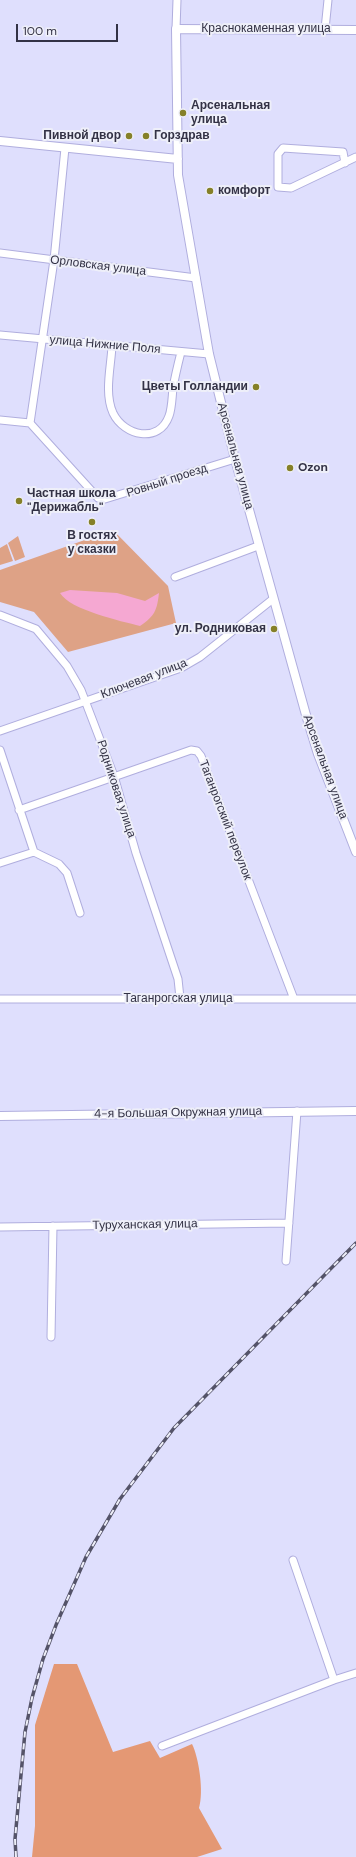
<!DOCTYPE html>
<meta charset="utf-8">
<style>
body{margin:0}
#map{position:relative;width:356px;height:1857px;overflow:hidden;background:#dfdffd;font-family:"DM Sans",sans-serif}
canvas{display:block}
.scale{position:absolute;left:16px;top:24px;width:102px;height:18px;box-sizing:border-box;border:2px solid #333245;border-top:0;padding-left:5px;font-size:12px;line-height:14px;white-space:nowrap;color:#333245;-webkit-text-stroke:3px #eeeff9;paint-order:stroke}
</style>
<div id="map">
<canvas width="356" height="1857"></canvas>
<div class="scale">100 m</div>
</div>
<script>
const g = document.querySelector('canvas').getContext('2d');
g.lineJoin = 'round';
function fillPath(path, color) { g.fillStyle = color; g.fill(path, 'evenodd'); }
function stroke(path, color, width, dash) { g.strokeStyle = color; g.lineWidth = width; g.lineCap = dash ? 'butt' : 'round'; g.setLineDash(dash || []); g.stroke(path); }
function label(font, color, halo, rows, align = 'center') {
  g.font = font + ' "DM Sans",sans-serif'; g.lineWidth = 4; g.setLineDash([]); g.textBaseline = 'middle'; g.strokeStyle = halo; g.fillStyle = color; for (const [text, x, y, turn = 0] of rows) {
    g.save(); g.translate(x, y); g.rotate((+turn || 0) * Math.PI / 180); g.textAlign = isNaN(turn) ? turn : align; if (halo) g.strokeText(text, 0, 0); g.fillText(text, 0, 0); g.restore();
  }
}
const green = new Path2D(`
 M113 530 168 586 176 623 68 652 34 612 0 602V570Z
 M18 536 25 557 15 561 8 543Z
 M7 544 13 561 0 565V548Z`);
const forest = new Path2D(`
 M54 1664H77L113 1752 150 1741 160 1758 192 1744C199 1758 204 1792 199 1808L222 1849 197 1857H32L35 1826V1725Z`);
const water = new Path2D(`
 M70 590 117 593 145 601 159 593C157 610 155 616 140 626 121 621 70 610 60 593Z`);
const minor = new Path2D(`
 M176 29 177 0
 M325 29 328 0
 M345 163 343 152 283 148 278 154V187L291 188 356 157
 M0 253 196 278
 M0 335 209 354
 M112 346C111 367 104 393 113 413 124 436 159 444 169 416 172 408 172 397 173 388 175 376 178 364 181 352
 M0 420 30 423 98 498 105 499 235 459
 M30 423 54 260 65 148
 M175 577 258 546
 M0 615 36 629 67 666 81 690 114 776 136 853 178 979 180 998
 M0 731 181 668 200 657 273 599
 M0 750 34 852 0 863
 M19 810 191 750 197 751 201 756 294 999
 M34 852 59 864 67 873 80 913
 M0 999H356
 M0 1227 289 1223
 M286 1261 297 1111
 M51 1337 53 1226
 M293 1560 334 1680
 M162 1746 334 1680 356 1673`);
const tertiary = new Path2D(`
 M356 30 176 29 178 175 209 354 235 459 306 715 318 754 356 852
 M0 141 178 159
 M0 1116 356 1111`);
const rail = new Path2D(`
 M16 1857 15 1839 25 1732 32 1698 43 1659 56 1625 86 1557 120 1499 174 1428 356 1243`);
const markers = [
 [183,113,4,"#858028"],
 [129,136,4,"#858028"],
 [146,136,4,"#858028"],
 [210,191,4,"#858028"],
 [256,387,4,"#858028"],
 [290,468,4,"#858028"],
 [19,501,4,"#858028"],
 [92,522,4,"#858028"],
 [274,629,4,"#858028"]
];
const streetNames = [
 ["Краснокаменная улица",266,29],
 ["Орловская улица",98,266,7],
 ["улица Нижние Поля",105,345,5],
 ["Арсенальная улица",235,456,75],
 ["Ровный проезд",167,481,-18],
 ["Ключевая улица",144,679,-21],
 ["Арсенальная улица",325,767,70],
 ["Родниковая улица",116,789,72],
 ["Таганрогский переулок",225,820,69],
 ["Таганрогская улица",178,999],
 ["4-я Большая Окружная улица",178,1113,-1],
 ["Туруханская улица",145,1225,-1]
];
const poiNames = [
 ["Арсенальная",191,106],
 ["улица",191,120],
 ["Пивной двор",121,136,"right"],
 ["Горздрав",154,136],
 ["комфорт",218,191],
 ["Цветы Голландии",248,387,"right"],
 ["Ozon",298,468],
 ["Частная школа",27,494],
 ["\"Дерижабль\"",27,508],
 ["В гостях",92,536,"center"],
 ["у сказки",92,550,"center"],
 ["ул. Родниковая",266,629,"right"]
];
fillPath(green, '#dea286');
fillPath(forest, '#e49874');
fillPath(water, '#f5a8d2');
stroke(minor, '#b0aede', 9);
stroke(tertiary, '#b0aede', 10);
stroke(minor, '#fff', 7);
stroke(tertiary, '#fff', 8);
stroke(rail, '#545368', 3.5);
stroke(rail, '#eeeff9', 2, [6]);
for (const [x, y, r, color] of markers) { const dot = new Path2D(); dot.arc(x, y, r, 0, 2 * Math.PI); g.fillStyle = color; g.fill(dot); stroke(dot, '#eeeff9', 1.5); }
label('12px', '#333245', '#eeeff9', streetNames);
label('bold 12px', '#333245', '#eeeff9', poiNames, 'left');
</script>
